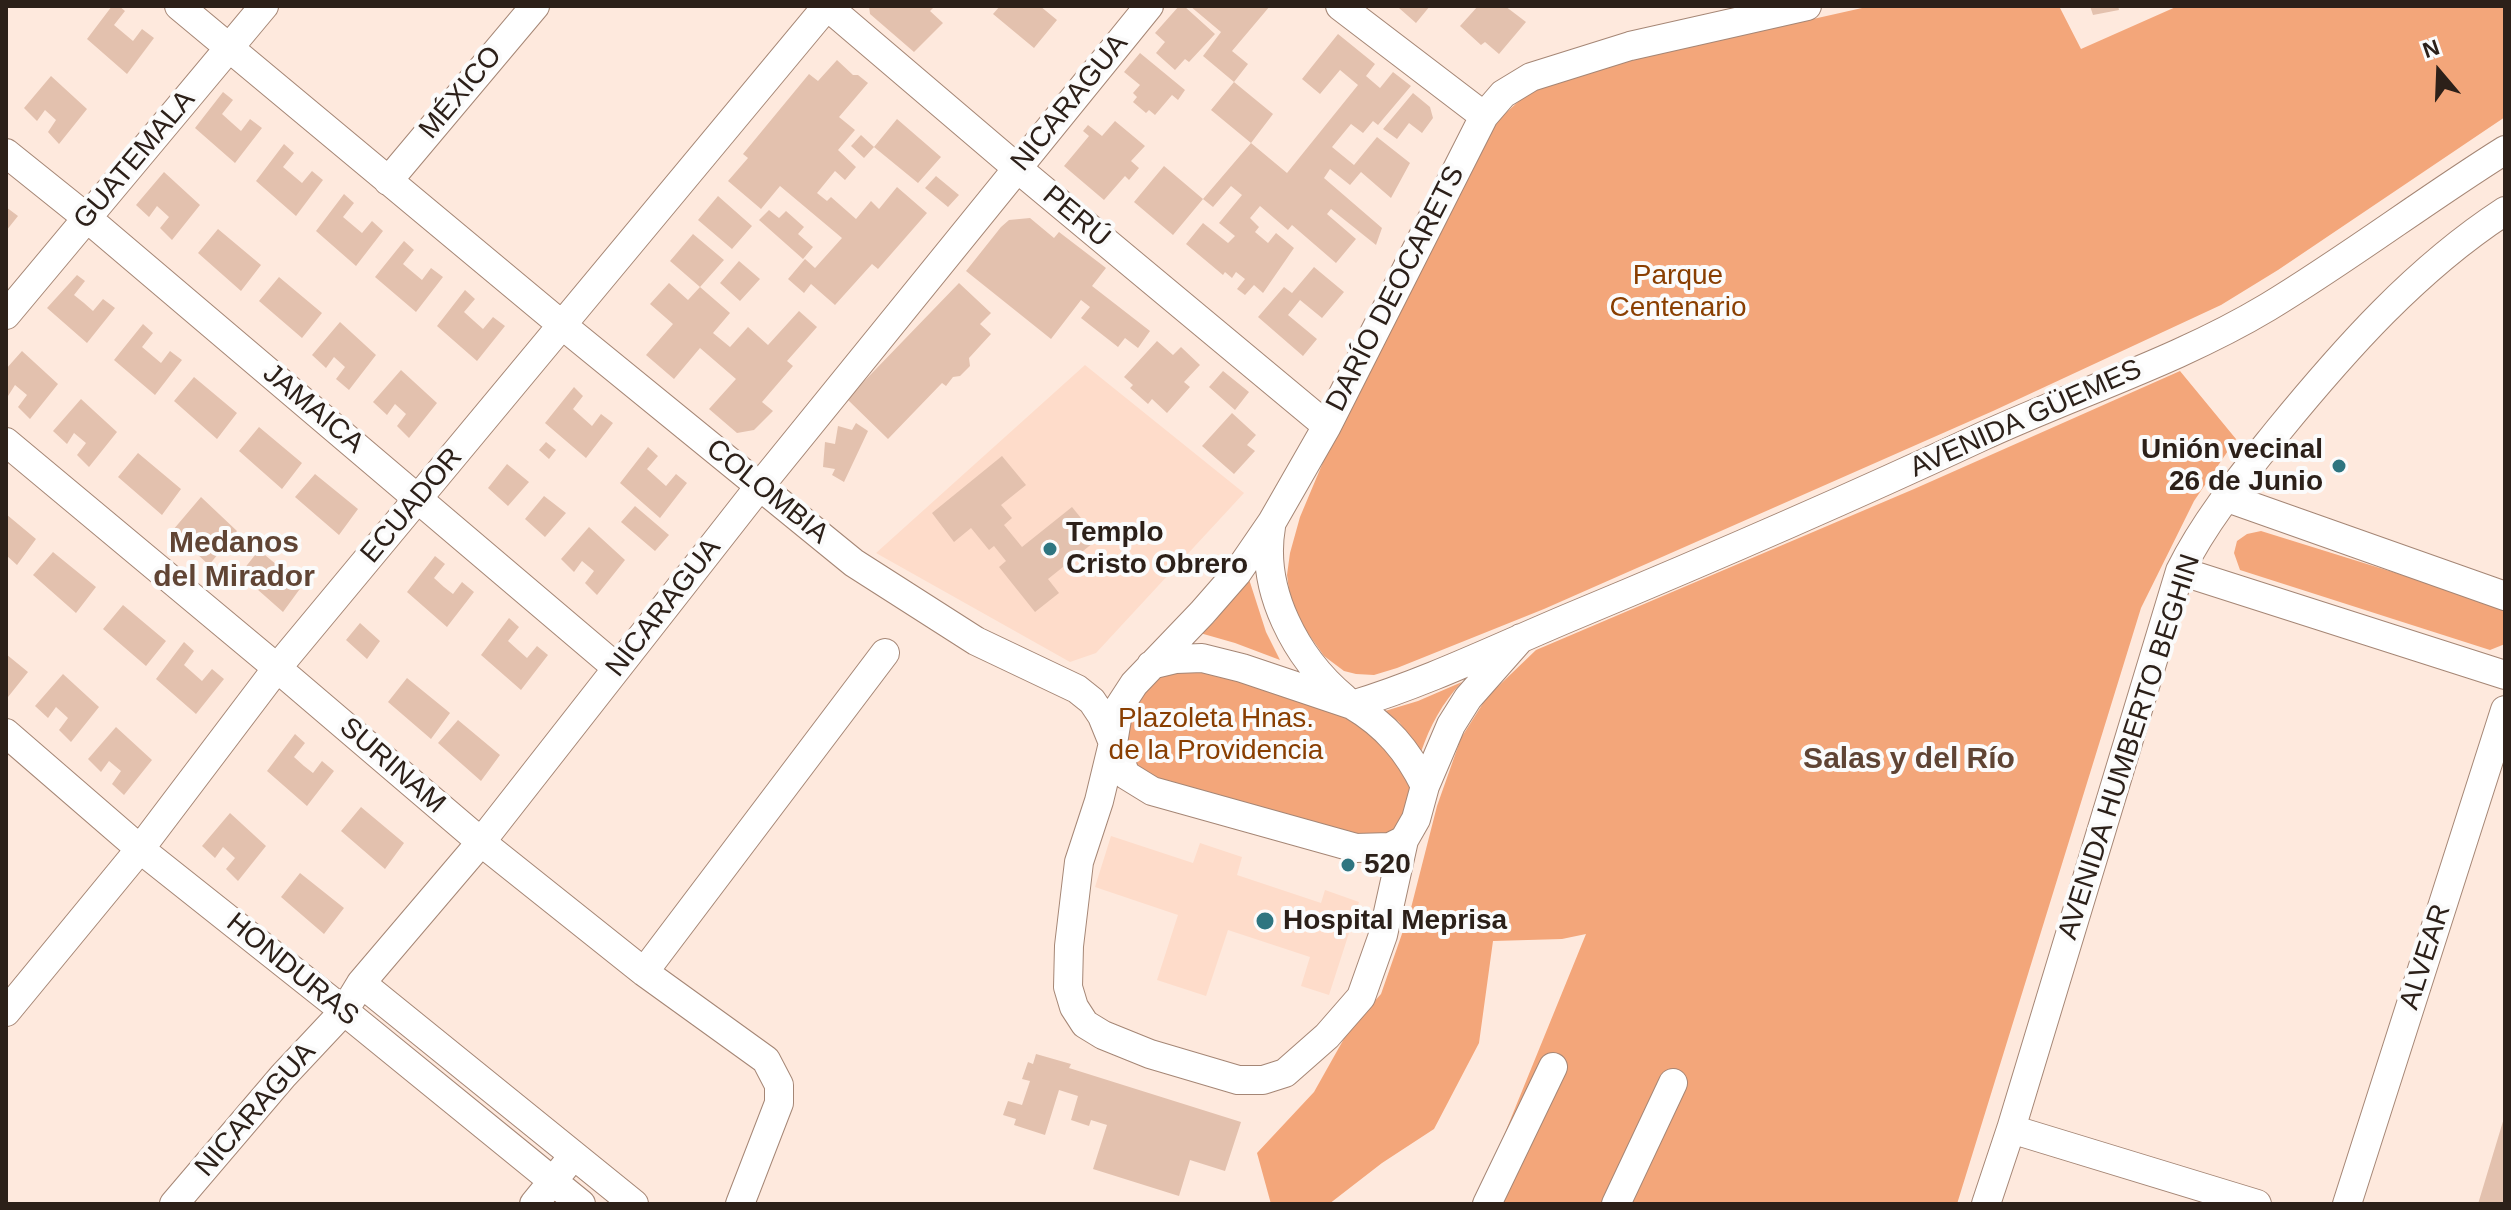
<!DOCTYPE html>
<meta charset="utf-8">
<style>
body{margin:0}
#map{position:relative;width:2511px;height:1210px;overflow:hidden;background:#fee9dd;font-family:Arial,sans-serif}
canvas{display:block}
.frame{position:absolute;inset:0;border:8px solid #2c2019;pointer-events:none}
.north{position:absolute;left:2399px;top:32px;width:80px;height:80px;-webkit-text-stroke:6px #fbfbfb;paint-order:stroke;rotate:341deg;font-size:22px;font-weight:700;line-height:32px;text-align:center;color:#2c2019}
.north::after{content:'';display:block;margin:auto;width:28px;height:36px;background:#2c2019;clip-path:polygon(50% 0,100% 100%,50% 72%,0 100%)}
</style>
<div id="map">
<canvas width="2511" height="1210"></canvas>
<div class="frame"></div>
<div class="north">N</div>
</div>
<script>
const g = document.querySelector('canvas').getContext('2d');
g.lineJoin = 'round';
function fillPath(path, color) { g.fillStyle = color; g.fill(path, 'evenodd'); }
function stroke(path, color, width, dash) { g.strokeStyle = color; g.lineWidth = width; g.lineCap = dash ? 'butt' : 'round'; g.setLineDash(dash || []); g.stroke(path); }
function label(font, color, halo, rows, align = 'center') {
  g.font = font + ' Arial,sans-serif'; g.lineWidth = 8; g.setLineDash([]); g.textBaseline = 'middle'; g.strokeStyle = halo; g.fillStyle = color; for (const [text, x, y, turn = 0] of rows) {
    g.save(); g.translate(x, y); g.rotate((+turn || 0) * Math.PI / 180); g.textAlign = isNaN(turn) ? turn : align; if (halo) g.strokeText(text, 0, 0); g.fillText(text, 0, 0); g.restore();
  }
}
const built = new Path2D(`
 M1085 365 1244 493 1096 653 1070 662 876 553Z
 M1111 836 1193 863 1200 843 1242 857 1237 875 1321 903 1325 890 1359 902 1329 995 1301 986 1310 957 1228 930 1206 996 1157 980 1178 915 1095 887Z`);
const green = new Path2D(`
 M1871 6H2059L2081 49 2178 6H2505V117L2278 270 2221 305 1993 411 1544 609 1397 668 1374 675 1356 674 1344 671 1324 656 1297 618 1290 597 1287 575 1290 553 1300 517 1334 436 1447 211 1499 119 1529 92 1626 61Z
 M2180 371 2236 439 2194 501 2141 608 1957 1204H1476L1586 934 1562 939 1493 941 1479 1043 1434 1129 1382 1163 1329 1204H1271L1257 1153 1314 1092 1350 1028 1381 994 1411 908 1437 806 1461 738 1487 697 1536 650 1914 489Z
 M2261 531 2505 607V644L2490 650 2240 570 2234 553 2237 541 2247 534Z
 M1248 576 1266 632 1280 660 1235 643 1200 633 1214 622Z
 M1176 659 1352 705 1425 786 1390 847 1126 775 1115 722Z
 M1462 682C1442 703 1430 726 1421 752L1399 722 1385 711 1418 701Z`);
const building = new Path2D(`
 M112 6H119L125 11 114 25 133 41 142 29 154 38 127 74 87 39Z
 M869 6H935L930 11 943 23 914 52 870 14Z
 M1000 6H1040L1057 20 1034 48 993 14Z
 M1179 6H1184L1215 34 1189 62 1185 59 1175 70 1156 53 1165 42 1155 33Z
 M1190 6H1270L1232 51 1248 64 1234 82 1203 56 1221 32Z
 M1401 6H1430L1416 23 1399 8Z
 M1478 6H1505L1526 22 1499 54 1485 42 1481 45 1460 26Z
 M2090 6H2118L2119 10 2093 15Z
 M1338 34 1375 64 1366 76 1380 88 1393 72 1411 86 1378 125 1373 121 1363 133 1351 124 1332 147 1354 165 1377 137 1410 163 1391 198 1361 172 1350 185 1330 169 1324 178 1382 228 1376 245 1331 209 1327 214 1356 239 1336 263 1292 225 1288 230 1260 206 1250 218 1259 227 1255 232 1268 243 1276 233 1294 248 1263 293 1254 285 1245 295 1237 289 1245 279 1236 272 1232 278 1225 272 1223 275 1186 244 1203 223 1228 243 1235 236 1219 223 1242 195 1231 186 1213 207 1203 199 1251 143 1287 173 1358 85 1340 70 1320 94 1302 79Z
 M1140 53 1185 90 1178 100 1172 95 1155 115 1149 110 1146 113 1133 102 1137 97 1133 93 1140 85 1124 72Z
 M837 60 853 75H858L868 83 839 117 855 130 838 150 856 167 845 180 835 171 817 193 827 201 831 197 856 219 871 201 879 209 897 187 927 213 878 269 872 264 835 305 811 284 804 293 788 279 805 259 815 268 842 238 780 186 761 209 728 181 748 158 743 154 809 74 818 81Z
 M51 76 87 109 59 144 48 132 56 120 45 110 37 121 24 108Z
 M1234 82 1273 114 1251 143 1211 110Z
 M223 92 233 100 222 114 232 123 241 131 250 119 262 128 235 163 195 128Z
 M1413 93 1430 107 1433 118 1422 133 1409 123 1397 139 1383 129Z
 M897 119 941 157 918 183 874 147Z
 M1115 121 1145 146 1131 161 1139 168 1129 180 1125 176 1104 200 1064 166 1089 136 1083 131 1088 125 1102 136Z
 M861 135 874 147 864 158 851 146Z
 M284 144 294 153 283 167 302 183 312 171 323 180 296 216 256 181Z
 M1164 166 1203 199 1173 235 1134 202Z
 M164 172 200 205 172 240 160 228 169 217 157 206 149 217 136 205Z
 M936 176 959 195 948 207 925 188Z
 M344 194 354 203 343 217 362 233 372 221 383 231 356 266 316 231Z
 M718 196 752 226 732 249 698 220Z
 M6 207 18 216 6 231Z
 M769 210 779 218 786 211 804 227 798 234 813 247 803 259 759 220Z
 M1030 218 1054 238 1059 232 1106 268 1092 286 1150 331 1138 348 1125 338 1118 347 1081 318 1090 307 1081 300 1051 339 966 271 1001 227 1009 220Z
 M218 229 261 265 241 291 198 253Z
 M693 234 724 260 700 287 730 313 713 333 730 347 748 327 768 345 799 311 817 327 787 361 793 366 762 402 773 411 754 430 737 433 709 409 736 379 700 348 674 379 646 355 673 324 650 304 669 283 688 300 700 287 670 261Z
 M404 241 414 250 403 264 422 280 431 268 443 277 416 312 375 277Z
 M739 261 760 279 740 301 720 283Z
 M1314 267 1344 292 1322 318 1300 300 1288 315 1317 339 1303 356 1258 317 1284 287 1292 293Z
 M77 275 85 281 74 295 84 303 93 311 103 299 115 308 87 343 47 308Z
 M279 277 322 313 302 338 259 301Z
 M959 283 991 313 980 324 991 334 969 358 970 366 960 376 953 377 946 386 942 383 888 439 847 399Z
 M465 290 475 299 464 312 474 321 483 329 493 317 505 326 477 361 437 326Z
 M340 322 376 355 349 390 336 379 345 367 334 357 326 368 312 355Z
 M143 324 153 333 142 347 161 363 170 351 182 360 155 395 114 360Z
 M1157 341 1173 355 1181 347 1200 365 1184 382 1190 387 1167 413 1152 399 1148 404 1130 388 1133 385 1124 377Z
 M22 351 58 384 30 419 18 407 27 395 15 385 8 396 6 394V369Z
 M401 370 437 403 409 438 397 426 406 414 395 404 387 415 373 402Z
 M1223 371 1249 392 1235 410 1209 387Z
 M194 377 237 413 217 439 174 401Z
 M574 387 583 396 573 409 592 426 601 414 613 423 586 458 545 423Z
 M81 399 117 432 89 467 77 455 86 443 74 433 67 444 53 431Z
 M1232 413 1256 435 1247 445 1255 451 1234 474 1202 446Z
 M856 423 868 431 844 482 832 475 835 469 823 467 825 442 835 444 838 426 852 430Z
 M259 427 302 463 282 489 239 451Z
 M546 442 556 450 549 459 539 450Z
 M648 447 658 456 647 469 666 486 676 474 687 483 660 518 620 483Z
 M138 453 181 489 162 515 118 477Z
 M1002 456 1026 485 1001 505 1012 518 1004 525 1022 547 1072 507 1098 539 1048 579 1059 593 1035 612 999 567 1006 561 994 546 989 550 971 528 954 542 932 513Z
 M507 464 529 482 508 506 488 488Z
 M315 474 358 509 339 535 295 497Z
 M544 496 566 513 545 537 525 519Z
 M201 497 237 531 209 565 197 554 206 542 194 532 187 543 173 530Z
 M635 506 669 535 655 551 621 522Z
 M6 514 36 539 17 565 6 555Z
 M589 527 625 560 597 595 585 583 594 571 582 561 574 572 561 559Z
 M259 550 302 586 283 612 240 574Z
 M53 552 96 587 76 613 33 575Z
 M435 556 445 564 434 578 444 587 453 594 462 582 474 592 447 627 407 592Z
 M123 605 166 641 146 666 103 629Z
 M509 618 519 627 508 641 518 650 527 658 537 646 548 655 521 690 481 655Z
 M360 623 380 641 367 659 346 640Z
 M184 642 194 651 184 665 202 681 212 669 224 679 196 714 156 679Z
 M6 654 28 672 8 697 6 696Z
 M63 674 99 707 71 742 59 730 68 718 56 707 48 718 35 706Z
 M407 678 450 713 431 739 388 702Z
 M458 720 500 755 481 781 438 743Z
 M116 727 152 760 124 795 112 784 121 771 109 761 101 772 88 759Z
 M295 734 305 743 294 757 304 766 313 773 322 761 334 771 307 806 267 771Z
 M361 807 404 843 385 869 341 831Z
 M230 813 266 846 238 881 226 869 235 858 223 847 215 858 202 846Z
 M300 873 344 908 324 934 281 897Z
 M1036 1054 1071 1064 1069 1068 1241 1122 1225 1171 1190 1160 1179 1196 1093 1169 1107 1125 1091 1120 1089 1126 1071 1120 1078 1096 1059 1090 1045 1135 1014 1125 1016 1119 1003 1115 1008 1101 1022 1105 1030 1081 1022 1079 1028 1062 1033 1064Z
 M2504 1118 2505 1204H2478Z`);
const minor = new Path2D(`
 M179 6 562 325 854 563 976 641 1077 689 1092 701 1102 716 1126 775 1152 791 1356 848 1390 847 1404 840
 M827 6 1017 168 1327 426
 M1340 6 1484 116
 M6 153 87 218 617 668
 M388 181 535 6
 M6 315 264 6
 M6 442 277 668 481 842 644 972 766 1060 779 1085V1103L740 1204
 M2225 497 2505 596
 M1271 527C1260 590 1296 658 1344 698
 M2180 571 2505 675
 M1521 638 1468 698 1451 725 1425 786 1416 819 1404 840 1383 935 1361 997 1327 1036 1285 1073 1263 1080H1238L1150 1054 1103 1035 1085 1024 1074 1007 1068 987 1069 946 1079 862 1099 801 1113 743 1119 707 1134 684 1202 613 1237 573 1272 522 1327 426 1484 116 1503 94 1531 77 1630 46 1807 6
 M1151 665 1176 659 1202 658 1242 668 1352 705C1386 725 1408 751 1425 786
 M1352 705C1428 682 1499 647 1573 616 1710 559 1846 500 1981 437 2076 393 2178 361 2268 307 2349 258 2425 200 2505 150
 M6 733 140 849 344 1011 581 1204
 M644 972 885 653
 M361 983 634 1204
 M6 1012 140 849 277 668 827 6
 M2011 1129 2257 1204
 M174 1204 283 1076 344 1011 361 983 481 842 759 487 1149 6
 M534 1204 565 1166
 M1487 1204 1553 1067
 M1616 1204 1673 1083
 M1986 1204 2011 1129 2180 571C2206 519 2242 476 2278 431 2345 349 2416 269 2505 211
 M2347 1204 2505 710`);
const markers = [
 [2339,466,8,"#2e7580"],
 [1050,549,8,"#2e7580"],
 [1348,865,8,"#2e7580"],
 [1265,921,10,"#2e7580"]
];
const streetNames = [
 ["MÉXICO",461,93,-50],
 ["NICARAGUA",1070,103,-51],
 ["GUATEMALA",135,160,-50],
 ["PERÚ",1076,217,40],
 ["DARÍO DEOCARETS",1396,289,-63],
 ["JAMAICA",313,409,40],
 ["AVENIDA GÜEMES",2026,419,-24],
 ["COLOMBIA",767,492,39],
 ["ECUADOR",412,506,-50],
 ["NICARAGUA",664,608,-52],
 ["AVENIDA HUMBERTO BEGHIN",2130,747,-72],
 ["SURINAM",392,766,41],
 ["ALVEAR",2426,957,-72],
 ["HONDURAS",292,970,39],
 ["NICARAGUA",256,1110,-49]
];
const parkNames = [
 ["Parque",1678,276],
 ["Centenario",1678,308],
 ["Plazoleta Hnas.",1216,719],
 ["de la Providencia",1216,751]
];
const poiNames = [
 ["Unión vecinal",2323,450,"right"],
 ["26 de Junio",2323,482,"right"],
 ["Templo",1066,533],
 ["Cristo Obrero",1066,565],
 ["520",1364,865],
 ["Hospital Meprisa",1283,921]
];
const neighbourhoodNames = [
 ["Medanos",234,544],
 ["del Mirador",234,578],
 ["Salas y del Río",1909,760]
];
fillPath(built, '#fedcca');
fillPath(green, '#f3a67a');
fillPath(building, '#e3c1ae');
stroke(minor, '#a58675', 30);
stroke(minor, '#fff', 28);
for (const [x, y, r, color] of markers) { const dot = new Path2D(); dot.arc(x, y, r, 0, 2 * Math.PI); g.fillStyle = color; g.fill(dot); stroke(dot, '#fbfbfb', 3); }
label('28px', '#2c2019', '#fbfbfb', streetNames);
label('28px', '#893e01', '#fbfbfb', parkNames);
label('bold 28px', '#2c2019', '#fbfbfb', poiNames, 'left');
label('bold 30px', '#604434', '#fbfbfb', neighbourhoodNames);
</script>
